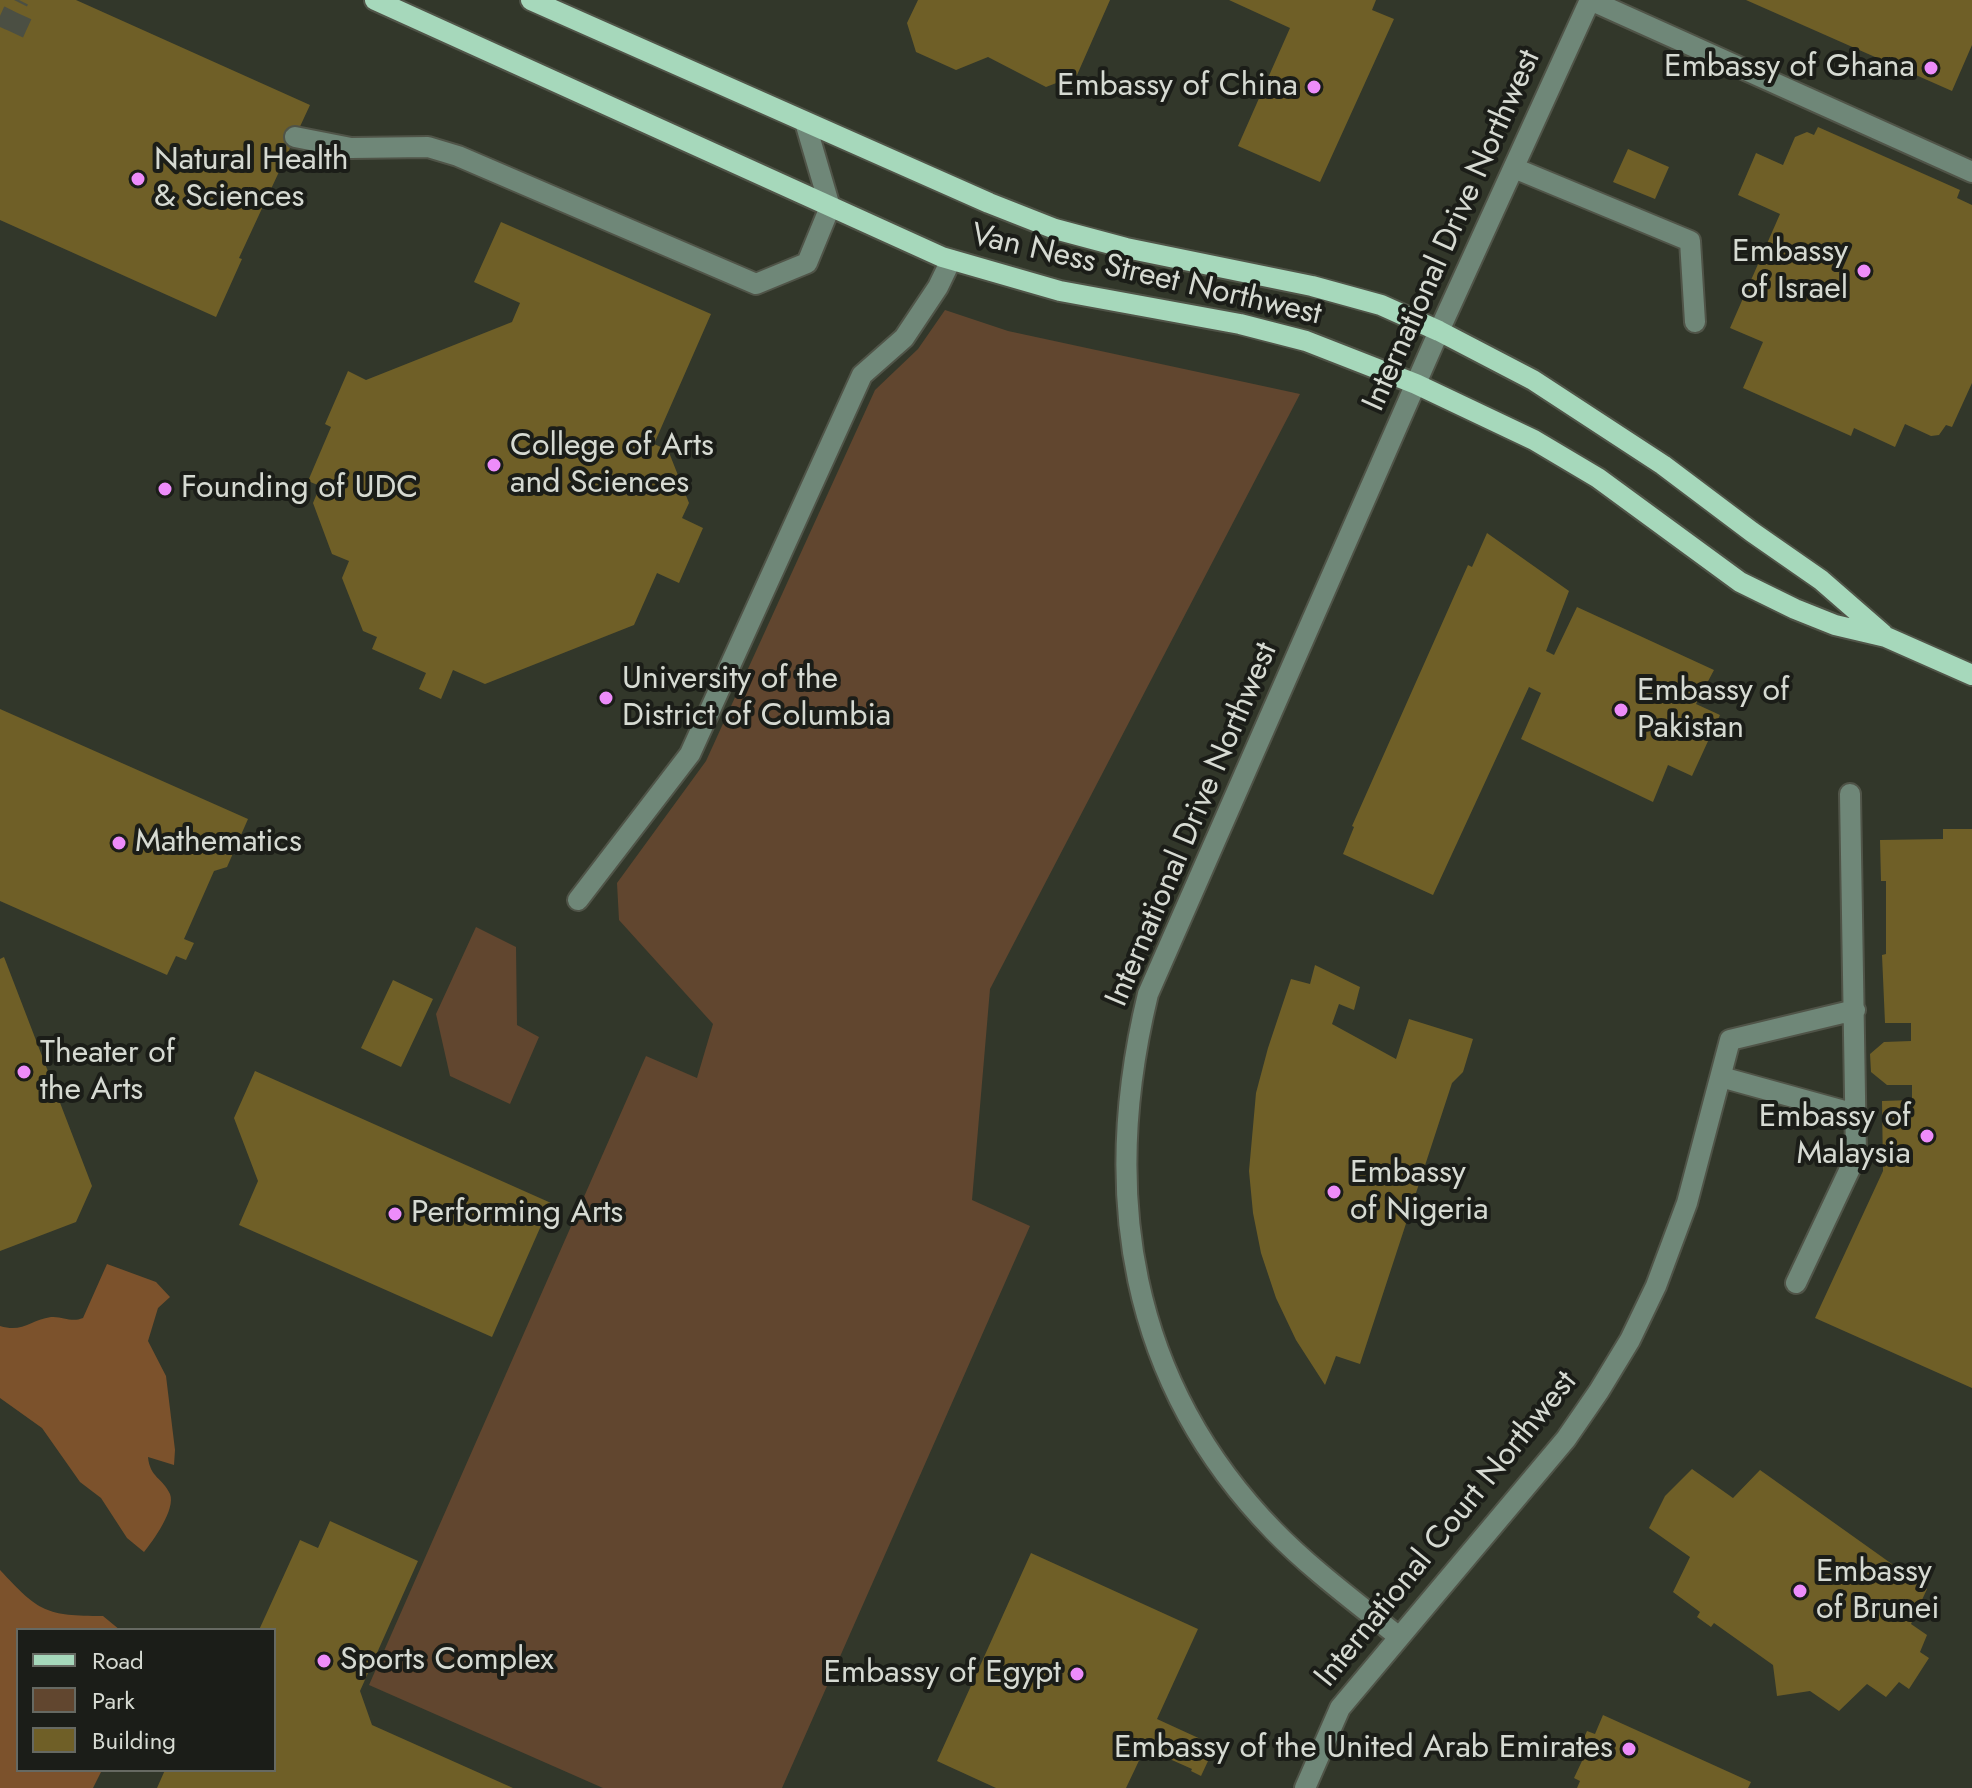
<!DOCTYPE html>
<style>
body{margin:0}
#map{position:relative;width:1972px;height:1788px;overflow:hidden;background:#32372a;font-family:Jost,sans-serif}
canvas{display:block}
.legend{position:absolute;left:16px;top:1628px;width:260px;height:144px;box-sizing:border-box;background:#1b1d18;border:2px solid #666962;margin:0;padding:10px 14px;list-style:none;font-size:24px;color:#d6dad2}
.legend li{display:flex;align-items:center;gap:16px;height:40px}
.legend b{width:40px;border:2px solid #666962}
</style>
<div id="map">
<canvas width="1972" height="1788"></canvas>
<ul class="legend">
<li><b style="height:10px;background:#a6d8bb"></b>Road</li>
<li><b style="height:22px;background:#61462f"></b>Park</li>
<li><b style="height:22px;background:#6f5f27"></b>Building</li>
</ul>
</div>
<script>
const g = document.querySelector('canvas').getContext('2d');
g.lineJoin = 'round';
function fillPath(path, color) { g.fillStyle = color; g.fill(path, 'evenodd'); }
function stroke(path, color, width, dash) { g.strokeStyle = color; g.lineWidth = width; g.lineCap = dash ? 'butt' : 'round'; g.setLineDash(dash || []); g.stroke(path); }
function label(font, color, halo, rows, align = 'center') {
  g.font = font + ' Jost,sans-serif'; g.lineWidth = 8; g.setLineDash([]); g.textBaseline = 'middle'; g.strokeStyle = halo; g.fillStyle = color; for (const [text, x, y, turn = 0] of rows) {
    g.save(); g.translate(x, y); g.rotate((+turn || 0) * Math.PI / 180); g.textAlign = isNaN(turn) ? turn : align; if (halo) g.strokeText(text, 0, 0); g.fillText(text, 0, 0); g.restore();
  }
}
const green = new Path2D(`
 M945 310 1008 331 1300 394 990 989 972 1200 1030 1226 782 1788H603L369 1685 646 1056 697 1078 713 1024 619 920 617 883 706 761 875 390 918 349Z
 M476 927 516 947 517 1025 539 1037 510 1104 450 1076 436 1014Z`);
const forest = new Path2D(`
 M107 1264 156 1282 170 1297 158 1308 148 1341 166 1376 175 1450 174 1465 148 1457C150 1478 163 1478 170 1494 176 1509 153 1541 144 1552L127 1538 101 1498 80 1482 42 1428 0 1398V1326C23 1333 30 1320 51 1317 63 1316 71 1323 83 1318Z
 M0 1570C39 1612 46 1616 103 1616L120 1630H18V1770H102L93 1788H0Z`);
const building = new Path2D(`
 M0 0H76L310 105 239 258 242 259 216 317 0 220Z
 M918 0H1110L1077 75 1046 87 988 57 956 70 916 52 907 23Z
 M1229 0H1376L1372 10 1394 19 1320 182 1238 146 1290 28Z
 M1746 0H1972V45L1952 91Z
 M1818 127 1960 190 1957 198 1972 205V383L1952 427 1946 425 1939 435 1931 436 1905 424 1895 447 1854 428 1851 436 1743 388 1763 342 1730 328 1780 214 1738 195 1756 153 1783 165 1795 137 1807 132 1814 135Z
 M1628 149 1669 167 1655 199 1613 182Z
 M501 222 711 314 654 444 668 450 689 503 682 518 703 528 679 583 657 573 634 625 485 684 453 670 441 699 419 689 426 673 372 649 377 637 363 631 342 578 349 561 332 554 313 503 320 486 308 481 331 427 325 424 348 371 366 380 512 322 520 303 474 282Z
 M1487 533 1569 591 1546 651 1554 655 1577 607 1714 670 1696 704 1720 715 1692 776 1668 765 1653 802 1521 739 1541 693 1529 687 1433 895 1343 854 1354 827 1352 826 1468 565 1472 567Z
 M0 709 248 819 227 867 214 871 184 939 194 943 186 960 176 956 167 975 0 901Z
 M1943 829H1972V1388L1815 1318 1883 1171 1882 1101 1912 1100V1085H1887L1871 1072 1870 1054 1884 1042 1911 1041V1023H1885L1882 955 1886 954V881H1881L1880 840 1943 839Z
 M4 957 92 1186 76 1222 0 1251V959Z
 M1315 965 1360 987 1354 1010 1339 1004 1332 1024 1396 1059 1409 1019 1473 1039 1463 1072 1452 1083 1360 1364 1336 1356 1325 1385 1296 1340 1276 1298 1261 1253 1253 1213 1249 1171 1256 1093 1268 1048 1291 979 1310 984Z
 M393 980 433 999 401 1067 361 1048Z
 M255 1071 551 1203 492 1337 239 1225 258 1181 234 1118Z
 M1692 1469 1733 1498 1760 1470 1927 1589 1911 1624 1927 1635 1920 1652 1929 1658 1909 1689 1899 1682 1886 1697 1867 1684 1839 1711 1810 1691 1777 1696 1773 1665 1714 1623 1711 1627 1697 1617 1700 1612 1673 1592 1690 1557 1649 1528 1665 1496Z
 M330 1521 418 1561 360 1691 372 1725 513 1788H157L165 1770H274V1630H259L300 1540 318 1548Z
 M1031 1553 1198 1629 1157 1719 1205 1741 1206 1739 1216 1744 1201 1776 1191 1771 1192 1769 1145 1748 1126 1788H996L937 1761Z
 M1603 1715 1751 1782 1748 1788H1577L1580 1781 1574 1778 1582 1761 1575 1758 1587 1731 1595 1734Z`);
const minorTunnel = new Path2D(`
 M0 16 9 20 19 0
 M9 20 33 31`);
const minor = new Path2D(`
 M295 137 351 148 428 147 458 156 756 284 807 263 830 207 805 122
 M1514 168 1690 241 1695 322
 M578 900 690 754 862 375 904 338 938 287 951 260
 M1721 1077 1855 1114
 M1796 1283 1856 1156 1850 794
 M1399 1637C1357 1603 1312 1570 1274 1531 1128 1381 1100 1192 1148 994L1439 331 1590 0 1972 172
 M1305 1788 1340 1708 1566 1439 1599 1391 1630 1340 1656 1286 1687 1203 1730 1040 1855 1010`);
const major = new Path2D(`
 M375 0 942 257 1060 291 1240 324 1306 341 1416 384 1534 440 1598 478 1740 582 1795 609 1835 625 1886 637 1972 675
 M531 0 989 203 1055 229 1126 248 1312 286 1381 305 1439 331 1533 380 1663 465 1752 532 1821 580 1883 634`);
const markers = [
 [1931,68,8,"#ed8cfa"],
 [1314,87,8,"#ed8cfa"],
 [138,179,8,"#ed8cfa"],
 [1864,271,8,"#ed8cfa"],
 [494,465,8,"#ed8cfa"],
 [165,489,8,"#ed8cfa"],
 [606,698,8,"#ed8cfa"],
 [1621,710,8,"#ed8cfa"],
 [119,843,8,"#ed8cfa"],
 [24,1072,8,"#ed8cfa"],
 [1927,1136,8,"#ed8cfa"],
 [1334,1192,8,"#ed8cfa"],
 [395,1214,8,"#ed8cfa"],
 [1800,1591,8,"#ed8cfa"],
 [324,1661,8,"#ed8cfa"],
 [1077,1674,8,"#ed8cfa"],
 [1629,1749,8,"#ed8cfa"]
];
const poiNames = [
 ["Embassy of Ghana",1915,68,"right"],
 ["Embassy of China",1298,87,"right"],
 ["Natural Health",154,161],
 ["& Sciences",154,198],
 ["Embassy",1848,253,"right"],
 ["of Israel",1848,290,"right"],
 ["College of Arts",510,447],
 ["and Sciences",510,484],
 ["Founding of UDC",181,489],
 ["University of the",622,680],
 ["District of Columbia",622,717],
 ["Embassy of",1637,692],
 ["Pakistan",1637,729],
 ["Mathematics",135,843],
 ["Theater of",40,1054],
 ["the Arts",40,1091],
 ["Embassy of",1911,1118,"right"],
 ["Malaysia",1911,1155,"right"],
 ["Embassy",1350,1174],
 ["of Nigeria",1350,1211],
 ["Performing Arts",411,1214],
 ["Embassy",1816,1573],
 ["of Brunei",1816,1610],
 ["Sports Complex",340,1661],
 ["Embassy of Egypt",1061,1674,"right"],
 ["Embassy of the United Arab Emirates",1613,1749,"right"]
];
const streetNames = [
 ["International Drive Northwest",1453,231,-66],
 ["Van Ness Street Northwest",1146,276,13],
 ["International Drive Northwest",1193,825,-67],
 ["International Court Northwest",1447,1530,-51]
];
fillPath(green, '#61462f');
fillPath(forest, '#7c522c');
fillPath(building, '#6f5f27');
stroke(minorTunnel, '#4b4f43', 20, [20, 10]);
stroke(minor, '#505448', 24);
stroke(major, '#505448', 24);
stroke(minor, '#6f8778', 20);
stroke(major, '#a6d8bb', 20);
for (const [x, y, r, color] of markers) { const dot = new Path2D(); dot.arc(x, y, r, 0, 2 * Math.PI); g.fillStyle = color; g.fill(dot); stroke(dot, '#1b1d18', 3); }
label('32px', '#d6dad2', '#1b1d18', poiNames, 'left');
label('32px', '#d6dad2', '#1b1d18', streetNames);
</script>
